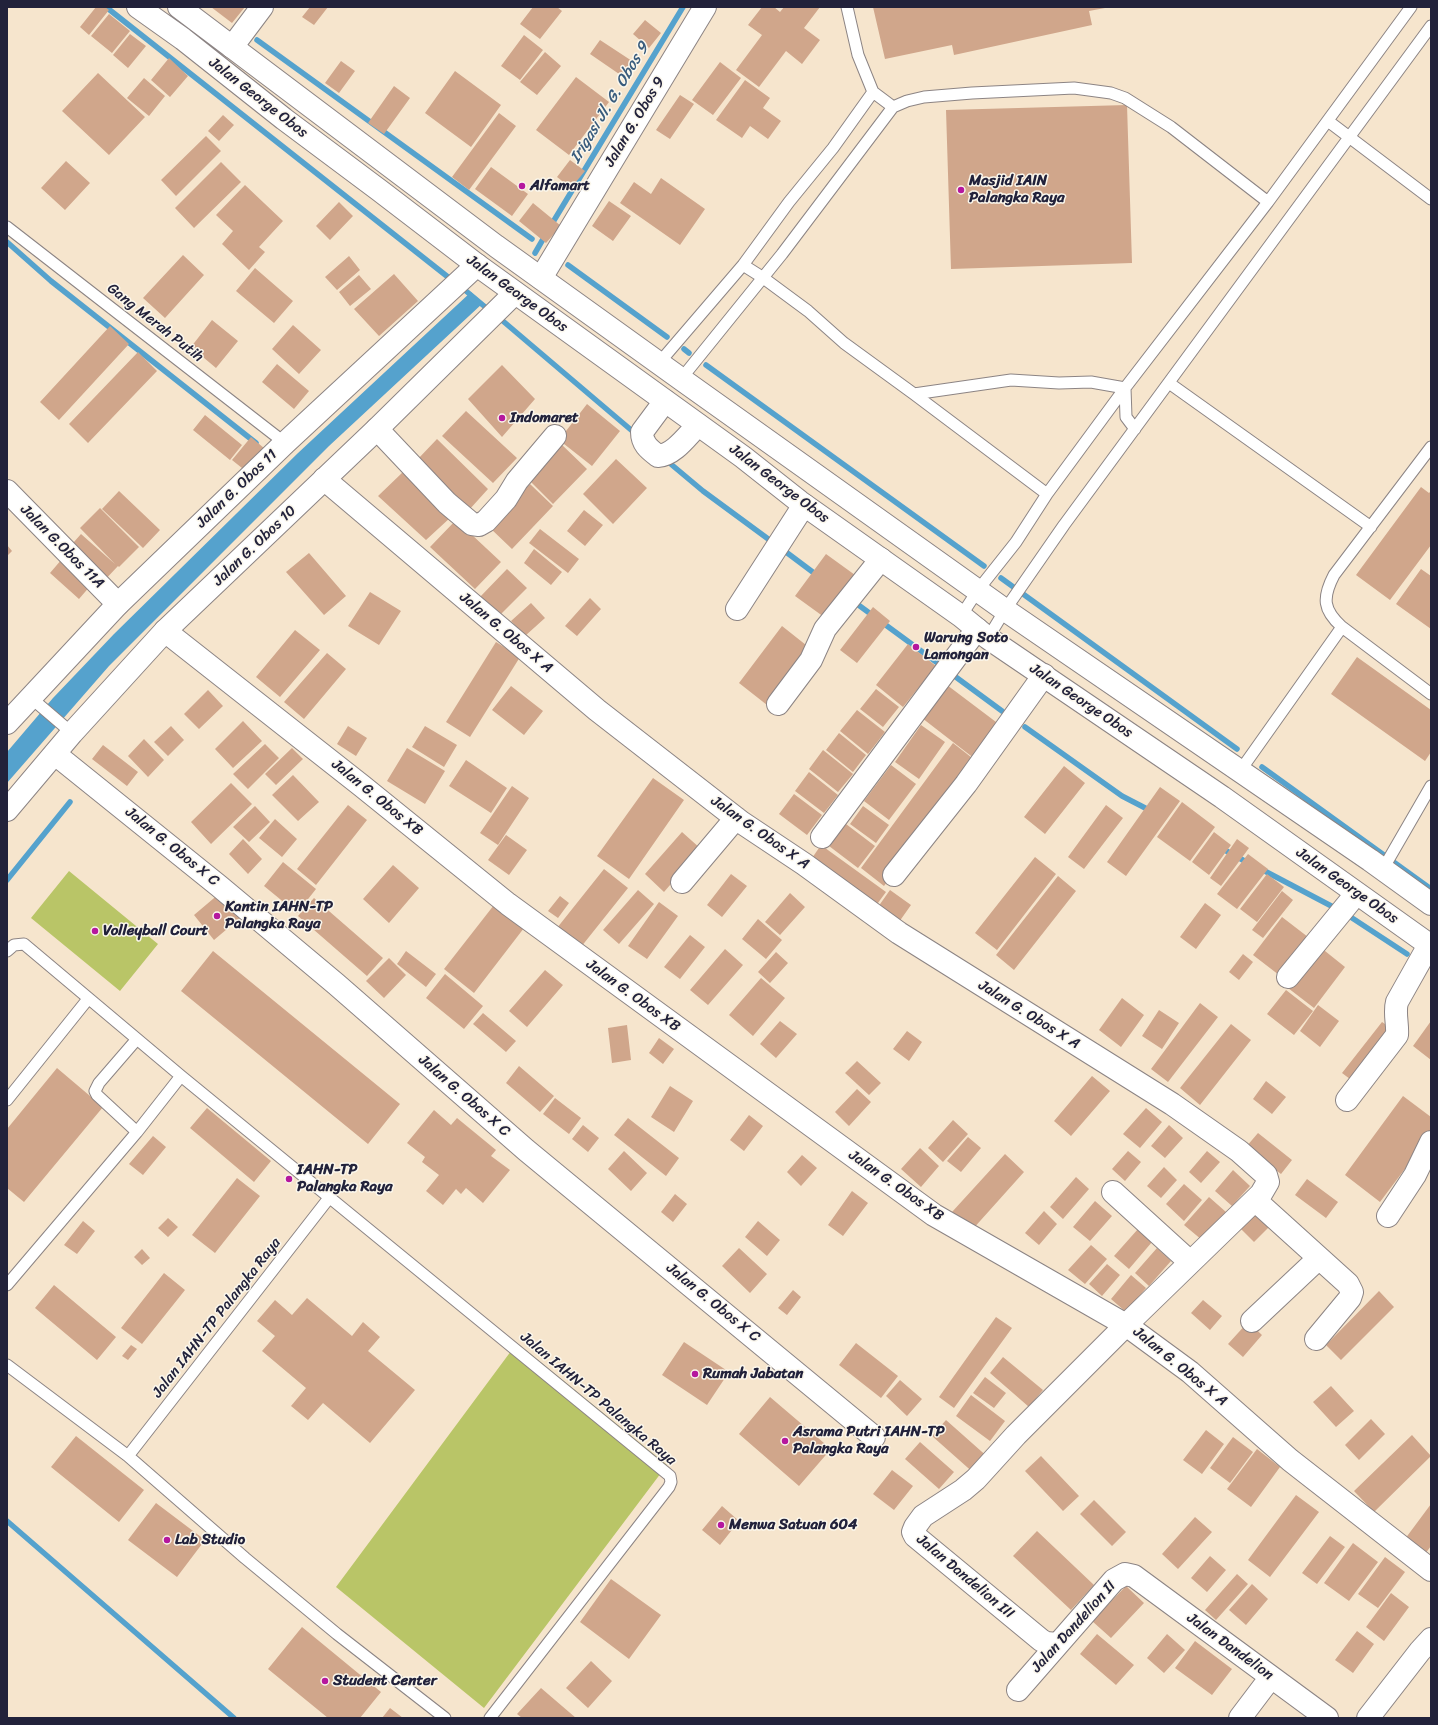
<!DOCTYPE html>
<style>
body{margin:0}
#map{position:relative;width:1438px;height:1725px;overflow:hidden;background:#f6e5cd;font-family:Sriracha,sans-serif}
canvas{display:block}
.frame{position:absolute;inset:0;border:8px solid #22223b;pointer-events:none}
</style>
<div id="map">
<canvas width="1438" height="1725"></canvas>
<div class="frame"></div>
</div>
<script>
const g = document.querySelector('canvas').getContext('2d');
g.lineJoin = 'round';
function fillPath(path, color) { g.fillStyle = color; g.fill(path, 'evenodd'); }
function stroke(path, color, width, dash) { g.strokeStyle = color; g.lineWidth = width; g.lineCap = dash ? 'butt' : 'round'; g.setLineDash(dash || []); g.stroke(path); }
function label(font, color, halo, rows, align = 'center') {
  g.font = font + ' Sriracha,sans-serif'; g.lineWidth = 3; g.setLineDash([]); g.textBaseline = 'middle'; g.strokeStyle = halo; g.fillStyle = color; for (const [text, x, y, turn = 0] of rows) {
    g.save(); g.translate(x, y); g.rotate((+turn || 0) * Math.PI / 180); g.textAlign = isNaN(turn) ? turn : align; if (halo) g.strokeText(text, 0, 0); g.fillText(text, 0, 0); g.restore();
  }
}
const green = new Path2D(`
 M69 871 158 944 120 991 31 918Z
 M517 1343 667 1465 484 1708 336 1587Z`);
const water = new Path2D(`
 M471 292 483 303 329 446 109 666 7 783V752L53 698 114 634 298 453Z`);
const stream = new Path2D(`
 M106 7 453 281
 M257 40 532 239
 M550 227 683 7
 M7 242 51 281 256 443
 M535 253 546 234
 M568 265 667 337
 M460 286 490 311
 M497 316 637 435
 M684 349 689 353
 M706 365 984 566
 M666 460 703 491 775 544
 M782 549 818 576
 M1001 578 1237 749
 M853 601 943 667
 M949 672 1002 711
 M1025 727 1122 796 1151 811
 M1262 767 1431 889
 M1221 848 1250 864
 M1259 868 1337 909
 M7 880 70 802
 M1346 914 1407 954
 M7 1521 234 1718`);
const building = new Path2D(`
 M96 7H105L109 10 89 35 80 27Z
 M211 7H245L232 23Z
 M310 7H328L314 25 302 17Z
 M533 7H557L562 11 540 39 520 24Z
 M762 7H774L780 12 784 7H820L804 28 820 40 802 64 786 51 759 87 736 70 762 35 748 25Z
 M873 7H1105V8L1089 11 1092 25 954 55 952 45 885 59Z
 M109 14 130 31 112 53 91 36Z
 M645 20 661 33 649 48 633 34Z
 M130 34 146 46 128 68 113 55Z
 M524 35 543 50 520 80 501 66Z
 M600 40 632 61 622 76 590 54Z
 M545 52 561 66 537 95 520 82Z
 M169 58 188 76 170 97 151 80Z
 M341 61 355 71 339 93 325 83Z
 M720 62 741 78 713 115 692 100Z
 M455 71 501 105 471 147 425 113Z
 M98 73 145 117 109 155 62 111Z
 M576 77 609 102 569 155 536 130Z
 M144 78 165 96 149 116 127 98Z
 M745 80 770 98 763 108 781 121 768 139 750 126 742 138 716 120Z
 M394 86 410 98 384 134 368 123Z
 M680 95 694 104 670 139 656 130Z
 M1127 105 1132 263 951 269 946 110Z
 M499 113 516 126 469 190 452 177Z
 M223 115 234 125 219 141 208 131Z
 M206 136 221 151 176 196 161 180Z
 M570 160 585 171 571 188 557 177Z
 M66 161 90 183 65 210 41 188Z
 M221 162 241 182 194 228 175 208Z
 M491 167 528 194 512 216 475 189Z
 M661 178 705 209 680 245 620 203 634 182 651 194Z
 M245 185 283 221 259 247 265 252 249 270 222 244 233 231 216 215Z
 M609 201 631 216 613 241 592 226Z
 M339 202 353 216 330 240 316 226Z
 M533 203 561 226 546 243 519 221Z
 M183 255 204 275 165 318 143 298Z
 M349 256 360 270 337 290 325 277Z
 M255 268 293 301 274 323 236 291Z
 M394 274 418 301 379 336 354 309Z
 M359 275 371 289 350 306 339 292Z
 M212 320 238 341 216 368 191 347Z
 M293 325 321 350 299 374 272 349Z
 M110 326 129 344 59 420 40 402Z
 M138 352 157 371 88 443 69 424Z
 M277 364 309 391 294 409 262 382Z
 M502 365 535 399 502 437 468 399Z
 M587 404 620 431 592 466 559 440Z
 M466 411 517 458 493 483 442 436Z
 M205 415 242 445 230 460 193 430Z
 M251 437 265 449 247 472 232 460Z
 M437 439 488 489 469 510 417 460Z
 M560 443 587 469 553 504 526 477Z
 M616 459 647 488 613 524 583 494Z
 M403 472 451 517 426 540 378 496Z
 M530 484 553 506 512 549 489 527Z
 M1421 487 1429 493 1431 491V545L1390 600 1356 575Z
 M119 491 160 530 143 548 102 509Z
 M100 508 139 547 119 567 118 566 102 583 66 551 81 534 115 564 80 528Z
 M584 510 603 525 585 546 567 531Z
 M456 520 501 562 475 589 430 547Z
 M540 529 579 559 568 573 529 543Z
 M7 545 12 551 7 556Z
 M534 549 562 572 551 585 524 563Z
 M309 553 346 596 324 615 286 572Z
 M826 554 855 575 824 617 795 596Z
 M62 559 91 585 79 599 50 573Z
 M507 569 527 588 498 617 479 598Z
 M1421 569 1431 576V629L1396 604Z
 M370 592 401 611 379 645 348 626Z
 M590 598 601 609 577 636 565 626Z
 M531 603 545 618 525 636 511 621Z
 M873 607 890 621 857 663 840 650Z
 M782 626 811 649 767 705 739 683Z
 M295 630 320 650 280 697 256 677Z
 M496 642 520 657 470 737 446 722Z
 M908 644 936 666 903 707 876 685Z
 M327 653 346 669 304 719 284 702Z
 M1357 657 1431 710V752L1425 761 1331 694Z
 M947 685 1000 725 975 759 922 718Z
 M511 686 543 711 524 735 492 710Z
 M876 689 899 707 883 727 860 709Z
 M208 690 223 706 199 729 184 714Z
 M857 710 885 732 868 754 840 731Z
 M243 721 262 741 233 768 215 749Z
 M921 725 945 742 919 779 895 762Z
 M171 726 184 740 168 756 154 742Z
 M348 726 367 738 356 756 337 744Z
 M425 726 457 745 444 767 412 747Z
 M839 733 866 755 853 772 826 750Z
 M144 739 164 760 148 777 128 756Z
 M953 743 976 761 884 886 861 868Z
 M265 744 279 758 248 789 233 774Z
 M103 745 138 772 127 786 92 759Z
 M292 748 303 759 276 785 265 774Z
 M407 748 445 771 425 804 387 781Z
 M823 750 853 774 838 792 809 769Z
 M466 760 507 788 491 813 449 786Z
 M891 765 916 784 889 820 864 801Z
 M1064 766 1085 783 1045 834 1024 817Z
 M809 772 838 795 824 813 795 791Z
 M293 775 319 802 298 821 272 795Z
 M653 778 684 800 629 879 597 856Z
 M231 783 252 804 211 844 191 822Z
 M512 786 529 798 498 845 480 833Z
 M1160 787 1180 801 1126 876 1107 862Z
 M794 794 822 815 807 835 779 814Z
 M1182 802 1215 827 1190 861 1157 837Z
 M348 805 367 820 316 885 297 869Z
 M1106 805 1123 818 1084 869 1068 857Z
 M255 806 270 822 249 842 233 827Z
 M863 806 889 825 876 843 850 824Z
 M275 819 297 839 282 857 259 838Z
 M846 824 875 846 858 868 829 846Z
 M682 832 701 849 664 892 645 874Z
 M1214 832 1231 845 1209 875 1192 862Z
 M506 835 527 850 509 875 488 860Z
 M243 839 262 859 248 874 229 854Z
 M1237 839 1249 848 1221 886 1210 878Z
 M821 845 886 892 875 907 810 861Z
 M1248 854 1268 869 1237 909 1217 894Z
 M1035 857 1056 874 997 950 975 933Z
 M283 862 316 889 297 913 264 886Z
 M393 865 419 888 389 923 363 899Z
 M604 869 628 888 581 947 557 928Z
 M731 874 747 886 722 917 707 905Z
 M1267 874 1284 887 1257 922 1240 909Z
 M1058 876 1076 891 1014 970 996 955Z
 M638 890 654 904 619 944 603 930Z
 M890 890 911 905 899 922 878 907Z
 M1282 891 1293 900 1263 938 1252 930Z
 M220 893 240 918 214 940 194 915Z
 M790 893 805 907 780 935 765 922Z
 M560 896 569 903 558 918 548 911Z
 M314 898 383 958 367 976 298 916Z
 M659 902 678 916 647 959 628 946Z
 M1205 903 1221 915 1196 949 1180 937Z
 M494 905 524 928 474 993 444 969Z
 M1282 917 1308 937 1279 975 1253 955Z
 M758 919 782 940 766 959 742 939Z
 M690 935 705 947 680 979 664 967Z
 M1320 947 1345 967 1314 1008 1288 988Z
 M725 949 743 965 708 1005 690 990Z
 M213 951 400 1104 368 1144 181 991Z
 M406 951 436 974 426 987 397 964Z
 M776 952 788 963 770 983 758 972Z
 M1243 954 1253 962 1239 980 1229 972Z
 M389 958 406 975 384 998 366 981Z
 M545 970 563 985 527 1027 509 1011Z
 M445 974 483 1006 464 1029 426 998Z
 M761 978 785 998 753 1036 729 1015Z
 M1286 990 1313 1011 1294 1035 1267 1014Z
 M1122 998 1144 1015 1121 1047 1099 1030Z
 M1200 1003 1218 1017 1168 1082 1151 1069Z
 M1318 1005 1339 1021 1320 1047 1300 1031Z
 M1159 1010 1179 1023 1162 1049 1142 1036Z
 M483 1013 516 1041 506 1052 473 1024Z
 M780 1021 797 1034 776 1058 760 1044Z
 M1431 1021V1060L1413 1046Z
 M1382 1022 1394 1030 1354 1082 1342 1073Z
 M1231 1024 1251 1040 1200 1105 1180 1088Z
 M627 1025 631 1060 612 1063 608 1028Z
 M907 1031 922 1042 909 1061 893 1049Z
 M659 1038 674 1049 663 1064 649 1053Z
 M857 1061 881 1083 869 1095 845 1073Z
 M519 1066 554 1096 540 1112 506 1083Z
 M57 1068 103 1107 24 1202 7 1188V1129Z
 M1092 1076 1110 1091 1071 1136 1054 1121Z
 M1266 1081 1286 1097 1272 1114 1253 1099Z
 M670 1086 693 1101 674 1132 651 1117Z
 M857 1089 871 1102 849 1126 835 1112Z
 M1403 1096 1431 1117V1134L1380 1202 1345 1175Z
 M555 1098 581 1118 569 1134 543 1114Z
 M207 1108 271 1161 254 1182 190 1128Z
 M1146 1108 1162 1122 1140 1148 1123 1134Z
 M434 1110 451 1125 457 1118 496 1150 491 1156 510 1170 483 1203 466 1188 461 1194 456 1189 443 1205 426 1191 439 1175 422 1162 425 1157 407 1143Z
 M749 1115 763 1126 744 1151 730 1140Z
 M628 1118 679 1158 666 1176 614 1135Z
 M953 1120 968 1134 943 1162 928 1148Z
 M583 1125 599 1138 588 1152 572 1139Z
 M1169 1125 1183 1138 1165 1158 1151 1146Z
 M1258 1133 1292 1160 1281 1174 1246 1147Z
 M153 1136 166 1147 143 1175 129 1164Z
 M968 1137 981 1148 961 1172 947 1161Z
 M920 1148 939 1166 921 1187 901 1169Z
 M624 1151 647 1173 631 1191 608 1169Z
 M1128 1151 1141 1162 1125 1181 1112 1169Z
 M1207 1151 1220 1162 1201 1183 1189 1172Z
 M1005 1154 1024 1172 972 1230 952 1212Z
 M802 1155 817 1168 801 1186 787 1172Z
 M1164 1167 1177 1180 1161 1198 1147 1186Z
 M1233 1170 1250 1186 1232 1206 1215 1191Z
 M1076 1177 1089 1189 1063 1219 1050 1207Z
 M237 1178 260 1196 215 1253 192 1235Z
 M1307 1179 1338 1202 1326 1218 1295 1195Z
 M1184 1184 1202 1200 1184 1221 1166 1204Z
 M852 1191 868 1203 843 1236 828 1225Z
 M675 1194 687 1204 673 1222 661 1212Z
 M1209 1197 1226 1212 1202 1240 1184 1225Z
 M1095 1201 1112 1216 1090 1241 1073 1227Z
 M1257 1205 1274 1222 1254 1242 1237 1225Z
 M1044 1211 1057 1224 1039 1245 1025 1233Z
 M168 1218 178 1227 168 1237 158 1228Z
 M83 1221 95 1231 77 1254 64 1245Z
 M758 1221 780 1240 767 1256 745 1237Z
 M1138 1229 1152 1242 1129 1269 1114 1256Z
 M1091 1245 1107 1259 1085 1284 1068 1270Z
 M739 1248 767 1274 750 1293 722 1266Z
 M1157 1248 1171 1261 1149 1286 1135 1273Z
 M142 1249 150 1258 142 1265 134 1257Z
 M1107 1264 1120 1275 1102 1296 1089 1284Z
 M164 1273 185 1290 142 1344 121 1328Z
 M1131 1275 1146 1288 1126 1312 1111 1299Z
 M54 1285 116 1337 97 1360 35 1308Z
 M793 1290 801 1297 787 1315 778 1308Z
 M1379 1291 1394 1307 1341 1360 1326 1345Z
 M307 1298 352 1336 363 1322 380 1337 368 1351 415 1390 370 1443 323 1403 308 1420 291 1406 306 1388 262 1351 275 1336 257 1321 275 1300 292 1315Z
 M1203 1300 1222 1316 1210 1330 1191 1313Z
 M996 1317 1012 1328 954 1408 939 1397Z
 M1248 1322 1262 1335 1243 1357 1228 1344Z
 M684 1342 729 1372 707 1405 662 1375Z
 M856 1343 898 1376 881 1398 839 1365Z
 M131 1345 137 1349 128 1360 122 1356Z
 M1003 1357 1043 1390 1029 1407 990 1373Z
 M985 1377 1006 1393 994 1408 973 1393Z
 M900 1380 922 1399 907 1416 886 1396Z
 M1331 1386 1354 1411 1336 1427 1313 1402Z
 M971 1395 1005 1421 990 1441 956 1416Z
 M770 1397 831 1449 799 1486 739 1434Z
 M1371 1419 1385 1434 1359 1460 1345 1445Z
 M946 1420 990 1459 976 1475 932 1436Z
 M1206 1430 1224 1444 1202 1474 1183 1460Z
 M1412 1435 1431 1456 1374 1512 1354 1491Z
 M76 1436 144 1490 119 1522 51 1467Z
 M1233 1437 1253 1452 1230 1483 1210 1468Z
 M920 1442 954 1472 939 1489 905 1459Z
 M1257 1449 1280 1467 1251 1507 1227 1489Z
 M1041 1456 1079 1496 1063 1511 1025 1471Z
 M892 1470 913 1486 894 1510 873 1494Z
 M1296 1495 1319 1512 1270 1577 1248 1560Z
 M1094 1500 1126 1532 1112 1546 1080 1514Z
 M156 1503 205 1540 177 1577 128 1540Z
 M1431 1504V1546L1425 1554 1405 1539Z
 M722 1506 739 1521 720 1545 702 1530Z
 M1195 1517 1212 1532 1178 1569 1162 1554Z
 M1037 1531 1094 1585 1071 1610 1013 1556Z
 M1330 1536 1345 1547 1317 1584 1302 1573Z
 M1353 1543 1378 1562 1349 1601 1324 1583Z
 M1210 1556 1226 1570 1207 1592 1191 1578Z
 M1385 1557 1405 1572 1378 1608 1358 1594Z
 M1237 1574 1248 1584 1216 1620 1205 1610Z
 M611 1579 661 1615 629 1659 580 1622Z
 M1252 1584 1268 1599 1246 1625 1229 1610Z
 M1126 1586 1144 1603 1111 1638 1092 1621Z
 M1391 1593 1409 1607 1384 1641 1366 1627Z
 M302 1627 381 1692 360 1718H328L268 1669Z
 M1357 1631 1374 1644 1353 1673 1335 1660Z
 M1097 1634 1134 1665 1116 1685 1080 1654Z
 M1167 1634 1185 1650 1164 1673 1147 1658Z
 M1195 1641 1232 1669 1212 1695 1175 1668Z
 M591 1661 612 1681 588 1708 566 1688Z
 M541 1688 576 1718H522L517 1714Z
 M390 1708 403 1718H382Z`);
const service = new Path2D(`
 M847 7 858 55 873 92 893 107
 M1328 121 1431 199
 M7 227 285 443
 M743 265 762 277 808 311 844 343 914 394 1047 494
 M659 363 743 265 789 202 833 148 873 92
 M681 379 782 254 893 107 907 101 924 97 972 93 1074 88 1111 93 1125 98 1171 127 1268 202
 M1169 383 1371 527
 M914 394 1011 380 1059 383 1091 382 1125 388 1126 417 1135 429
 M961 616 978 590 1016 542 1047 494 1125 388 1268 202 1411 7
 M1342 627C1323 610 1322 598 1334 575L1431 447
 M988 638 1005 610 1064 525 1431 26
 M30 697 72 733
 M1240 771 1342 627 1431 694
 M1383 869 1431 786
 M7 951 14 945 24 944 181 1076 670 1476 671 1482 669 1487 490 1718
 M7 1100 88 999
 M137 1132 181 1076
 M7 1285 137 1132 97 1095 95 1091 99 1083 137 1039
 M7 1365 128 1456 245 1558 337 1634 445 1718
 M128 1456 329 1198`);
const minor = new Path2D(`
 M232 47 262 7
 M541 278 705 7
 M665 401 642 432C642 444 649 449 658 456 674 455 687 436 698 425
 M377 429 447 503 472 524 479 525 486 521 506 499 517 481 555 436
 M324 479 597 710 741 822 804 864 899 933 1172 1104 1239 1151 1266 1175 1268 1182 1261 1194 1126 1325 1190 1372 1290 1460 1431 1570
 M7 491 118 604
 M737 609 804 505
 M165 631 362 786 508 904 934 1215 1126 1325 1016 1435 976 1479 963 1490 923 1516 915 1527 913 1532 915 1536 1041 1640 1046 1643 1058 1644
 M778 704 811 660 825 629 881 559
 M55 754 219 886 336 984 526 1150 874 1437
 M822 837 977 629
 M894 875 966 784 1044 675
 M682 882 736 818
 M1288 977 1356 894
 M1347 1100 1397 1035C1398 1024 1394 1013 1397 1002L1429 945
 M1113 1192 1190 1262
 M1255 1200 1348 1284 1352 1292 1350 1298 1316 1339
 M1388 1216 1415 1175 1431 1142
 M1252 1321 1319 1258
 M1018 1690 1114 1580 1125 1574 1134 1576 1327 1718
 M1240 1718 1271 1677
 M1368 1718 1420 1651 1431 1639`);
const tertiary = new Path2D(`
 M7 723 118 604 285 443 477 265
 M7 810 72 733 165 631 377 429 515 293`);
const primary = new Path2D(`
 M138 7 183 39 284 119 379 190 477 265 743 457 800 502 961 616 988 638 1222 797 1431 946
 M179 7 496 246 681 379 1005 610 1370 860 1431 904`);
const markers = [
 [522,186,4,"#b5179e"],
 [961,190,4,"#b5179e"],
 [502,418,4,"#b5179e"],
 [916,647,4,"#b5179e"],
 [217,916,4,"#b5179e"],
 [95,931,4,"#b5179e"],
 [289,1179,4,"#b5179e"],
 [695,1374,4,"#b5179e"],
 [785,1441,4,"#b5179e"],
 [721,1525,4,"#b5179e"],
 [167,1540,4,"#b5179e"],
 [325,1681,4,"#b5179e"]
];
const streetNames = [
 ["Jalan George Obos",258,98,38],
 ["Jalan G. Obos 9",635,122,-59],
 ["Jalan George Obos",517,294,36],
 ["Gang Merah Putih",155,323,38],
 ["Jalan George Obos",779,484,37],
 ["Jalan G. Obos 11",237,489,-44],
 ["Jalan G. Obos 10",255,546,-44],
 ["Jalan G.Obos 11A",62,547,45],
 ["Jalan G. Obos X A",506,633,40],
 ["Jalan George Obos",1081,701,34],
 ["Jalan G. Obos XB",377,798,39],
 ["Jalan G. Obos X A",760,833,35],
 ["Jalan G. Obos X C",172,847,39],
 ["Jalan George Obos",1347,886,35],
 ["Jalan G. Obos XB",633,996,36],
 ["Jalan G. Obos X A",1029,1015,32],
 ["Jalan G. Obos X C",464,1096,41],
 ["Jalan G. Obos XB",896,1186,35],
 ["Jalan G. Obos X C",713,1303,39],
 ["Jalan IAHN-TP Palangka Raya",217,1318,-52],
 ["Jalan G. Obos X A",1180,1367,39],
 ["Jalan IAHN-TP Palangka Raya",598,1399,40],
 ["Jalan Dandelion III",965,1577,40],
 ["Jalan Dandelion II",1074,1627,-48],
 ["Jalan Dandelion",1230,1647,36]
];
const poiNames = [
 ["Masjid IAIN",969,181],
 ["Palangka Raya",969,198],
 ["Alfamart",530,186],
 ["Indomaret",510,418],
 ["Warung Soto",924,638],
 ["Lamongan",924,655],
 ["Kantin IAHN-TP",225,907],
 ["Palangka Raya",225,924],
 ["Volleyball Court",103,931],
 ["IAHN-TP",297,1170],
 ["Palangka Raya",297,1187],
 ["Rumah Jabatan",703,1374],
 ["Asrama Putri IAHN-TP",793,1432],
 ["Palangka Raya",793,1449],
 ["Menwa Satuan 604",729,1525],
 ["Lab Studio",175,1540],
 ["Student Center",333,1681]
];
const waterNames = [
 ["Irigasi Jl. G. Obos 9",610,103,-59]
];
fillPath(green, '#b9c567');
fillPath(water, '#55a2cd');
stroke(stream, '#55a2cd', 5.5);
fillPath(building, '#d0a68b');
stroke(service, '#8c8484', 13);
stroke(minor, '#8c8484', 24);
stroke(tertiary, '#8c8484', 24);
stroke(primary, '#8c8484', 24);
stroke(service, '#fff', 11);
stroke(minor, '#fff', 22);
stroke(tertiary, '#fff', 22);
stroke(primary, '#fff', 22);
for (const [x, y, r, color] of markers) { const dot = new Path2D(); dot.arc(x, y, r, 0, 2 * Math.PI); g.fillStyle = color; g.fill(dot); stroke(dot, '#fbf7ec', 1.5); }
label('15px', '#22223b', '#fbf7ec', streetNames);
label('bold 15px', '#22223b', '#fbf7ec', poiNames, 'left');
label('italic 16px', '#395c7d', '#fbf7ec', waterNames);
</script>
